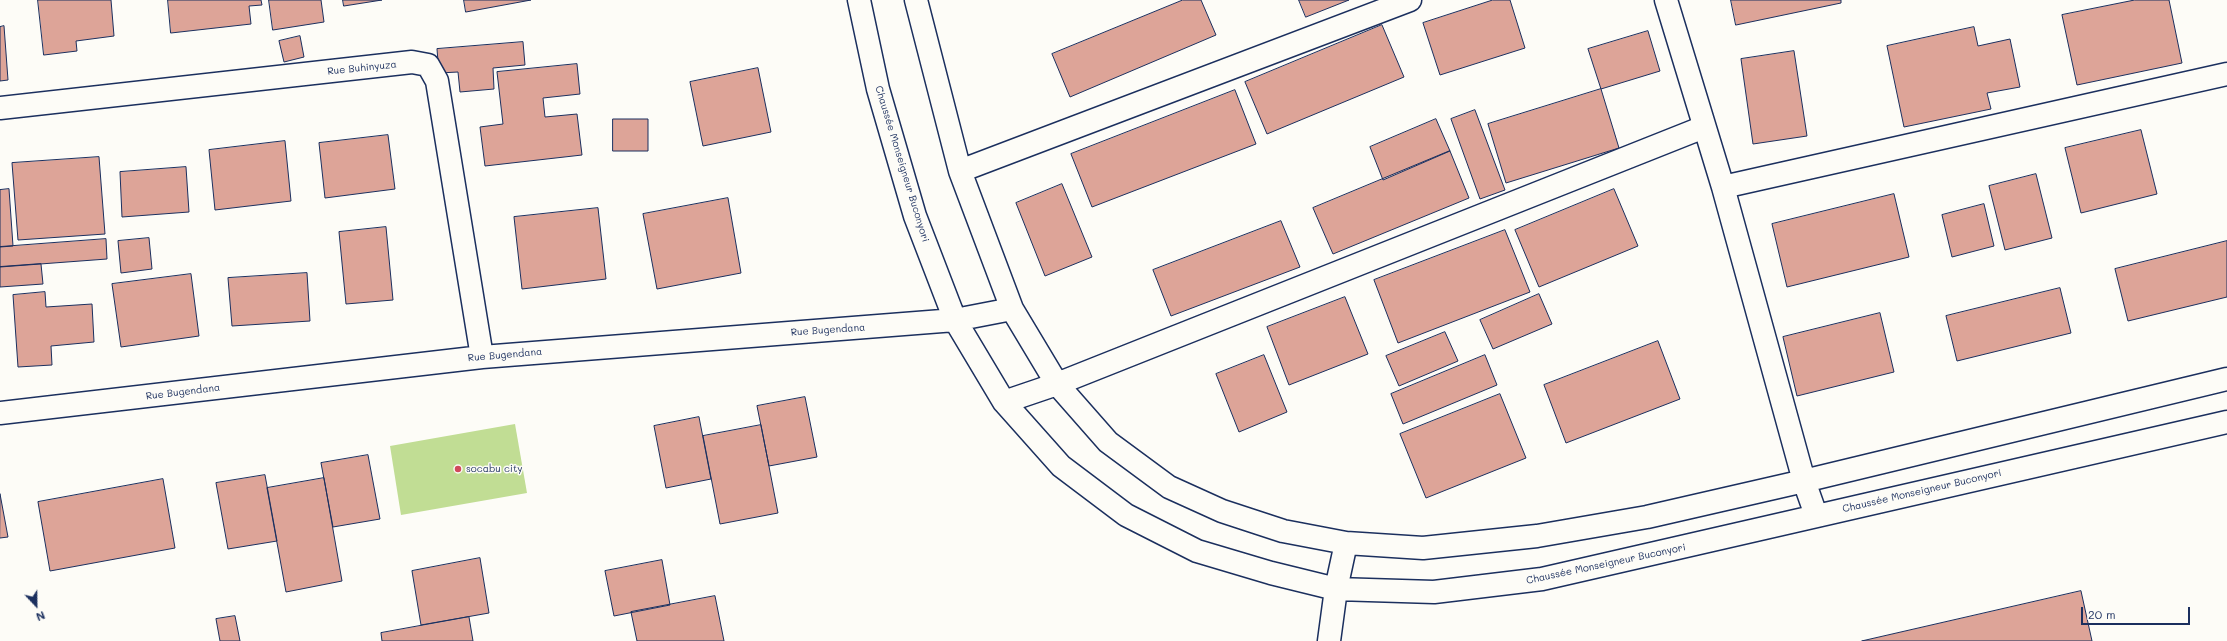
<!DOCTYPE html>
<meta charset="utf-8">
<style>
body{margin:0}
#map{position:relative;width:2227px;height:641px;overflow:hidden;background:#fdfcf7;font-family:Mali,sans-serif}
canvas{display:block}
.north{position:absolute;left:16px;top:585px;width:40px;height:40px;-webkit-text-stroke:3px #fdfcf7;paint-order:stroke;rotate:158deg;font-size:11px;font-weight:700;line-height:16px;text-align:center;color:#1b2f5e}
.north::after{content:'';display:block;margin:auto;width:14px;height:18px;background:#1b2f5e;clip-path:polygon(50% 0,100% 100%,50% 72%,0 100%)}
.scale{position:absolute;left:2081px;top:607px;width:109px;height:18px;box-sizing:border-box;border:2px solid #1b2f5e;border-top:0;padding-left:5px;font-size:12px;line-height:14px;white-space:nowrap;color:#1b2f5e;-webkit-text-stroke:3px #fdfcf7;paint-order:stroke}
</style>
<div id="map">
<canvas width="2227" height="641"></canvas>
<div class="north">N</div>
<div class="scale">20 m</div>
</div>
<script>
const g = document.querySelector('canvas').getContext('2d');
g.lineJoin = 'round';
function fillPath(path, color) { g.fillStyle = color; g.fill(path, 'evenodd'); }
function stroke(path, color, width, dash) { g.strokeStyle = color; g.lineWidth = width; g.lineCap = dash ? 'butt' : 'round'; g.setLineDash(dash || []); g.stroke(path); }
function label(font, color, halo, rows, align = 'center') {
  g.font = font + ' Mali,sans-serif'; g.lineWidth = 3; g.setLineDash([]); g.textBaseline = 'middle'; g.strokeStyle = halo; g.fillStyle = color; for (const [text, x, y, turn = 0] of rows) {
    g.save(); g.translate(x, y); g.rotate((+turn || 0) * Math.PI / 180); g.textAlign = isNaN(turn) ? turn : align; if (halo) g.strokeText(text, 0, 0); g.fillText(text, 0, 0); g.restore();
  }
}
const green = new Path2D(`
 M515 424 527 493 401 515 390 446Z`);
const building = new Path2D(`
 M38 0H111L114 36 76 41 77 51 44 55Z
 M168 0H261L262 5 249 6 251 24 171 33Z
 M269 0H321L324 22 273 30Z
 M343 0H382L344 6Z
 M464 0H531L466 12Z
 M1183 0H1201L1216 35 1070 97 1052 54Z
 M1299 0H1349L1306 17Z
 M1493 0H1510L1525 48 1440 75 1423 23Z
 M1731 0H1841V3L1736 25Z
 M2135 0H2169L2182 63 2077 85 2062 15Z
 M1382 25 1404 77 1267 134 1245 82Z
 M4 26 8 80 0 81V27Z
 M1974 27 1978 46 2010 39 2020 87 1987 93 1991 109 1904 127 1887 46Z
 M1648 31 1660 71 1601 89 1588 49Z
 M300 36 304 57 284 62 279 41Z
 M523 42 525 65 493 68 494 89 460 92 458 72 439 73 437 49Z
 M1794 51 1807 136 1753 144 1741 59Z
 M577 64 580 94 543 98 545 117 577 114 582 155 485 166 480 127 503 124 497 72Z
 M758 68 771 132 703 146 690 82Z
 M1601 89 1619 148 1506 183 1488 124Z
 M1235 90 1256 144 1092 207 1071 154Z
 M1475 110 1505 190 1480 199 1451 119Z
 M613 119H648V151H613Z
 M1436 119 1450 151 1383 180 1370 147Z
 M2141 130 2157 194 2081 213 2065 148Z
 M388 135 395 189 325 198 319 143Z
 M285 141 291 201 215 210 209 150Z
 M1450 151 1469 198 1333 254 1313 208Z
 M99 157 105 234 18 240 12 163Z
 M186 167 189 212 122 217 120 172Z
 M2036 174 2052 238 2005 250 1989 186Z
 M1062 184 1092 257 1045 276 1016 203Z
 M9 189 13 246 0 247V190Z
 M1614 189 1638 246 1539 287 1515 230Z
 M1894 194 1909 257 1787 287 1772 224Z
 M728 198 741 273 657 289 643 214Z
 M1984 204 1994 246 1952 257 1942 215Z
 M598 208 606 279 522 289 514 217Z
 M1281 221 1300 267 1171 316 1153 270Z
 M386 227 393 300 346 304 339 232Z
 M1505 230 1530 292 1398 343 1374 280Z
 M149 238 152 269 121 273 118 241Z
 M106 239 107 259 0 267V247Z
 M2227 241V297L2128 321 2115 269Z
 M41 264 43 284 0 287V267Z
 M307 273 310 321 232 326 228 278Z
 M191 274 199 336 121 347 112 284Z
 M2060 288 2071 333 1957 361 1946 316Z
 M45 292 46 307 92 304 94 342 51 346 52 365 18 367 13 295Z
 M1539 294 1552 324 1493 349 1480 320Z
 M1345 297 1368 354 1289 385 1267 327Z
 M1880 313 1894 372 1797 396 1783 337Z
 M1445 332 1458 361 1399 386 1386 356Z
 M1658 341 1680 399 1566 443 1544 385Z
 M1264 355 1287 412 1239 432 1216 374Z
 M1485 355 1497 385 1403 424 1391 394Z
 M1500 394 1526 458 1426 498 1400 434Z
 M805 397 817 457 769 466 757 406Z
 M699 417 711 479 666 488 654 426Z
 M761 425 778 513 720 524 703 436Z
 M368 455 380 519 333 527 321 463Z
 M265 475 277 541 228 549 216 483Z
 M324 478 342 581 286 592 267 488Z
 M163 479 175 548 50 571 38 502Z
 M0 494 8 537 0 538Z
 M480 558 489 613 421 625 412 571Z
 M662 560 670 605 614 616 605 571Z
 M2081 591 2092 641H1862Z
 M715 596 724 641H637L631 612Z
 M235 616 240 641H220L216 619Z
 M469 617 473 641H382L381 633Z`);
const minor = new Path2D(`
 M859 0 878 89 915 216 955 320 1004 402 1061 466 1126 515 1197 551 1271 573 1336 589 1434 592 1542 579 2227 422
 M916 0 960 171 1012 309 1057 384 1108 442 1169 487 1222 511 1283 531 1346 543 1423 548 1537 536 1647 517 1804 481 2227 379
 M1666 0 1723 187 1804 481 1816 515
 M0 108 412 62 428 65 437 81 482 357
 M960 171 1410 0
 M1723 187 2227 74
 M1004 402 1057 384 1704 127
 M0 413 482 357 955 320 1012 309
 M1329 641 1336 589 1346 543`);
const markers = [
 [458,469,4,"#d1495b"]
];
const streetNames = [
 ["Rue Buhinyuza",362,68,-6],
 ["Chaussée Monseigneur Buconyori",902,164,73],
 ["Rue Bugendana",828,330,-4],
 ["Rue Bugendana",505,355,-5],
 ["Rue Bugendana",183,392,-7],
 ["Chaussée Monseigneur Buconyori",1922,491,-13],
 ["Chaussée Monseigneur Buconyori",1606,564,-12]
];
const poiNames = [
 ["socabu city",466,469]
];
fillPath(green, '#c1dd94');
fillPath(building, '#dda498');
stroke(building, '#1b2f5e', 1);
stroke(minor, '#1b2f5e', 25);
stroke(minor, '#fdfcf7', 22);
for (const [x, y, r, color] of markers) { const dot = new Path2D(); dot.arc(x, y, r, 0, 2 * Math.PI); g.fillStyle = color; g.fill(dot); stroke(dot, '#fdfcf7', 1.5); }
label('10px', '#1b2f5e', '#fdfcf7', streetNames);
label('10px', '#1b2f5e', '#fdfcf7', poiNames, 'left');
</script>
